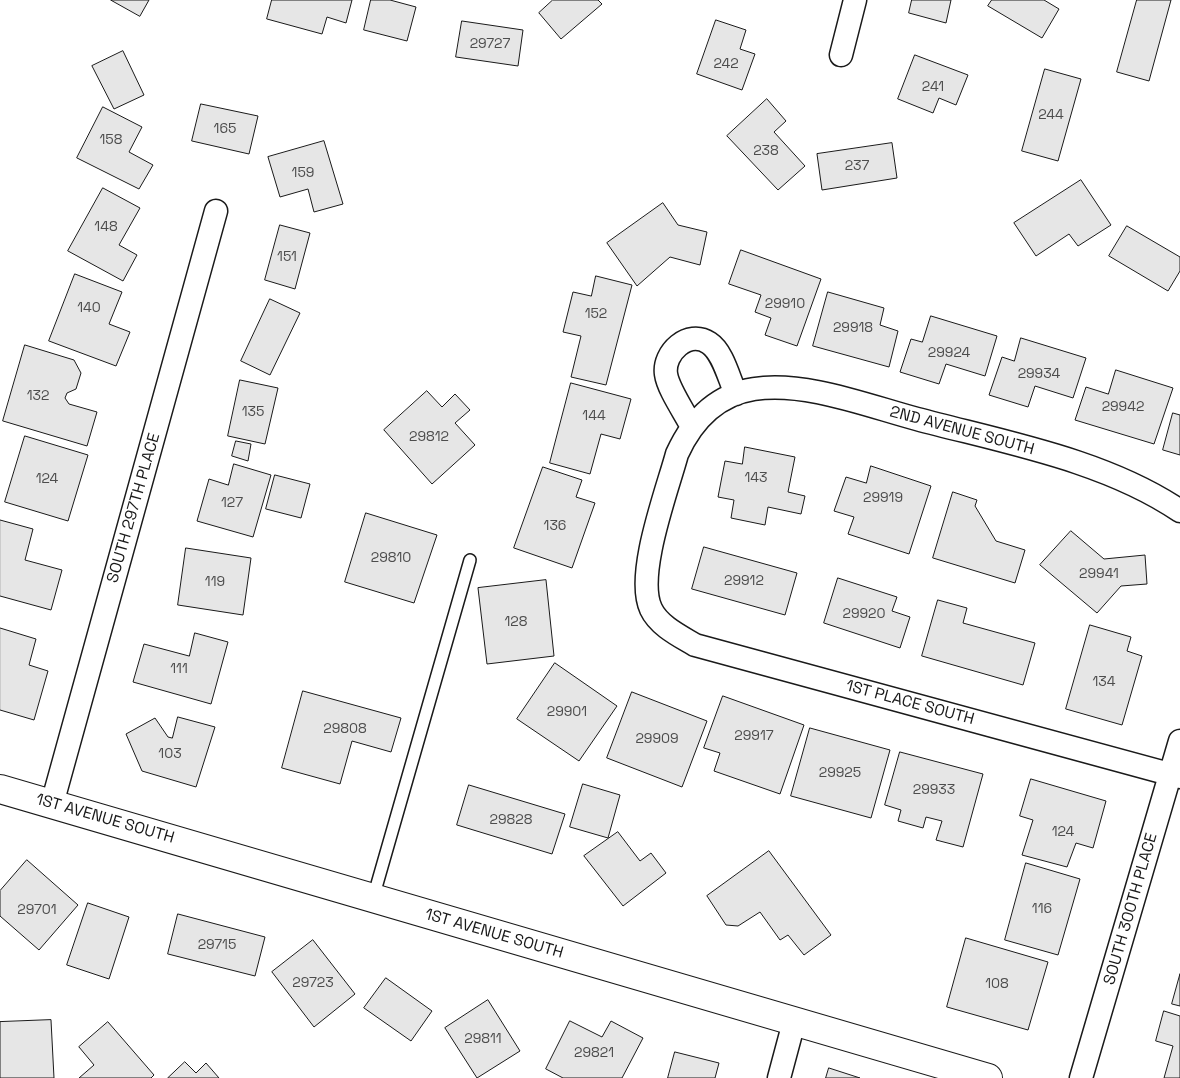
<!DOCTYPE html>
<style>
body{margin:0}
canvas{display:block;background:#fff}
</style>
<canvas width="1180" height="1078"></canvas>
<script>
const g = document.querySelector('canvas').getContext('2d');
g.lineJoin = 'round';
function fillPath(path, color) { g.fillStyle = color; g.fill(path, 'evenodd'); }
function stroke(path, color, width, dash) { g.strokeStyle = color; g.lineWidth = width; g.lineCap = dash ? 'butt' : 'round'; g.setLineDash(dash || []); g.stroke(path); }
function label(font, color, halo, rows, align = 'center') {
  g.font = font + ' "Space Grotesk",sans-serif'; g.lineWidth = 4; g.setLineDash([]); g.textBaseline = 'middle'; g.strokeStyle = halo; g.fillStyle = color; for (const [text, x, y, turn = 0] of rows) {
    g.save(); g.translate(x, y); g.rotate((+turn || 0) * Math.PI / 180); g.textAlign = isNaN(turn) ? turn : align; if (halo) g.strokeText(text, 0, 0); g.fillText(text, 0, 0); g.restore();
  }
}
const building = new Path2D(`
 M111 0H149L140 16Z
 M272 0H352L346 23 327 17 322 34 267 19Z
 M371 0H390L416 7 407 41 364 30Z
 M553 0H598L602 4 561 39 539 13Z
 M912 0H951L946 23 909 13Z
 M992 0H1044L1059 9 1042 38 988 6Z
 M1137 0H1171L1149 81 1117 72Z
 M716 20 746 30 740 49 755 54 742 90 697 74Z
 M462 21 523 30 518 66 456 57Z
 M123 51 144 95 114 109 92 66Z
 M915 55 968 75 956 105 939 98 933 113 898 99Z
 M1045 69 1081 79 1058 161 1022 151Z
 M767 99 786 121 774 132 805 166 778 190 727 136Z
 M201 104 258 116 249 154 192 141Z
 M103 107 142 127 129 152 153 165 139 189 77 158Z
 M324 141 343 204 314 212 308 189 280 197 268 157Z
 M892 143 897 178 822 190 817 154Z
 M1081 180 1111 225 1078 246 1069 234 1036 256 1014 223Z
 M103 188 140 208 119 245 137 255 123 281 68 251Z
 M663 203 678 225 707 232 700 265 670 257 637 286 607 243Z
 M280 225 310 233 295 289 265 280Z
 M1127 226 1180 257V271L1168 291 1109 256Z
 M741 250 821 279 797 346 765 335 771 318 755 312 761 295 729 284Z
 M75 274 122 292 109 324 130 332 116 366 49 341Z
 M596 276 632 285 606 385 571 377 581 336 563 332 573 292 591 296Z
 M828 292 884 308 880 325 898 331 889 367 813 346Z
 M270 299 300 313 270 375 241 361Z
 M931 316 997 336 985 376 946 364 939 384 900 372 911 339 922 342Z
 M1021 338 1086 358 1073 398 1035 386 1028 407 989 395 1002 357 1014 361Z
 M25 345 74 360 81 373 76 389 67 393 65 398 69 404 97 412 87 446 3 421Z
 M1116 370 1173 388 1154 444 1075 420 1086 387 1108 394Z
 M240 380 278 388 265 444 228 436Z
 M571 383 631 399 620 439 601 434 590 474 550 463Z
 M427 391 442 407 455 394 470 410 455 423 475 445 432 484 384 430Z
 M1173 413 1180 415V455L1163 450Z
 M25 436 88 455 68 521 5 502Z
 M236 441 251 444 248 461 232 456Z
 M745 447 795 457 788 492 805 496 801 514 768 507 765 525 731 518 734 500 718 497 725 461 742 464Z
 M234 464 271 475 253 537 197 521 209 479 228 485Z
 M871 466 931 486 909 554 848 534 854 517 834 511 846 477 866 483Z
 M543 467 582 480 576 497 595 503 572 568 514 548Z
 M275 475 310 484 301 518 266 509Z
 M953 492 977 500 975 506 996 541 1025 550 1015 583 933 558Z
 M366 513 437 535 414 603 345 582Z
 M0 520 33 529 25 560 62 570 51 610 0 596Z
 M1071 531 1104 559 1145 555 1147 584 1121 586 1097 613 1040 565Z
 M704 547 797 573 785 615 692 589Z
 M186 548 251 558 243 615 178 605Z
 M838 578 897 597 892 611 910 617 900 648 824 623Z
 M546 580 554 656 487 664 478 588Z
 M938 600 967 608 963 623 1035 643 1023 685 922 656Z
 M1090 625 1131 637 1127 651 1142 656 1122 725 1066 709Z
 M0 628 36 639 29 665 48 671 34 720 0 710Z
 M195 633 228 642 211 704 133 682 144 644 189 656Z
 M555 663 617 706 579 761 517 719Z
 M303 691 401 718 391 752 352 741 340 784 282 768Z
 M632 692 707 721 682 787 607 758Z
 M723 696 804 725 780 794 714 771 720 753 704 748Z
 M178 717 215 727 196 787 142 771 126 734 155 718 168 737 172 738Z
 M810 728 890 750 871 818 791 796Z
 M900 752 983 774 963 847 936 840 942 821 926 817 923 828 898 821 901 810 885 805Z
 M1031 779 1106 801 1093 848 1076 843 1067 867 1022 855 1033 820 1020 816Z
 M583 784 620 795 608 838 570 827Z
 M469 785 565 814 552 854 457 825Z
 M618 832 640 861 651 853 666 873 623 906 584 856Z
 M769 851 831 935 804 955 788 935 780 940 760 912 738 926 726 925 707 896Z
 M27 860 78 905 39 950 0 916V891Z
 M1026 863 1080 879 1058 955 1005 940Z
 M88 903 129 917 109 979 67 965Z
 M178 914 265 937 255 976 168 954Z
 M966 938 1048 962 1028 1030 947 1007Z
 M313 940 355 994 314 1027 272 972Z
 M1180 974V1006L1172 1004Z
 M386 978 432 1011 411 1041 364 1008Z
 M488 1000 520 1051 477 1078 445 1028Z
 M1164 1011 1180 1016V1078H1164L1173 1046 1156 1041Z
 M51 1020 54 1078H0V1022Z
 M570 1021 602 1037 611 1021 643 1038 622 1078H563L546 1069Z
 M108 1022 154 1075 151 1078H79L94 1065 79 1047Z
 M675 1052 719 1063 715 1078H668Z
 M185 1062 196 1073 206 1063 219 1078H168Z
 M829 1068 860 1078H826Z`);
const lane = new Path2D(`
 M373 898 470 560`);
const street = new Path2D(`
 M841 55 855 0
 M692 427C685 413 668 389 666 374 663 353 688 329 709 343 723 352 729 379 736 394
 M1180 511C1105 460 1003 442 917 419 868 406 805 381 754 389 716 395 692 421 677 454 667 491 635 575 651 609 659 626 680 636 695 645L1180 777
 M52 804 216 211
 M779 1078 794 1022
 M1081 1078 1180 741`);
const secondary = new Path2D(`
 M0 789 988 1078`);
const numberNames = [
 ["29727",490,44],
 ["242",726,64],
 ["241",933,87],
 ["244",1051,115],
 ["165",225,129],
 ["158",111,140],
 ["238",766,151],
 ["237",857,166],
 ["159",303,173],
 ["148",106,227],
 ["151",287,257],
 ["29910",785,304],
 ["140",89,308],
 ["152",596,314],
 ["29918",853,328],
 ["29924",949,353],
 ["29934",1039,374],
 ["132",38,396],
 ["29942",1123,407],
 ["135",253,412],
 ["144",594,416],
 ["29812",429,437],
 ["143",756,478],
 ["124",47,479],
 ["29919",883,498],
 ["127",232,503],
 ["136",555,526],
 ["29810",391,558],
 ["29941",1099,574],
 ["29912",744,581],
 ["119",215,582],
 ["29920",864,614],
 ["128",516,622],
 ["111",179,669],
 ["134",1104,682],
 ["29901",567,712],
 ["29808",345,729],
 ["29917",754,736],
 ["29909",657,739],
 ["103",170,754],
 ["29925",840,773],
 ["29933",934,790],
 ["29828",511,820],
 ["124",1063,832],
 ["116",1042,909],
 ["29701",37,910],
 ["29715",217,945],
 ["29723",313,983],
 ["108",997,984],
 ["29811",483,1039],
 ["29821",594,1053]
];
const streetNames = [
 ["2ND AVENUE SOUTH",962,431,15],
 ["SOUTH 297TH PLACE",134,508,-74],
 ["1ST PLACE SOUTH",910,703,15],
 ["1ST AVENUE SOUTH",105,819,16],
 ["SOUTH 300TH PLACE",1131,909,-74],
 ["1ST AVENUE SOUTH",494,934,16]
];
fillPath(building, '#e6e6e6');
stroke(building, '#1a1a1a', 1);
stroke(lane, '#1a1a1a', 14);
stroke(street, '#1a1a1a', 25);
stroke(secondary, '#1a1a1a', 30);
stroke(lane, '#fff', 11);
stroke(street, '#fff', 22);
stroke(secondary, '#fff', 28);
label('14px', '#4d4d4d', null, numberNames);
label('16px', '#1a1a1a', '#fff', streetNames);
</script>
